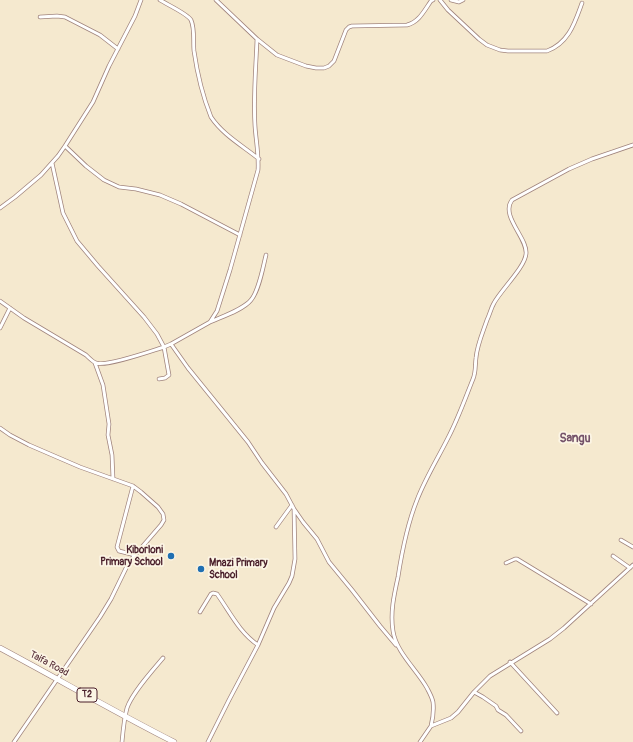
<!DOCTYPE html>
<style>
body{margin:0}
canvas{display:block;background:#f5e9cf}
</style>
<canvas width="633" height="742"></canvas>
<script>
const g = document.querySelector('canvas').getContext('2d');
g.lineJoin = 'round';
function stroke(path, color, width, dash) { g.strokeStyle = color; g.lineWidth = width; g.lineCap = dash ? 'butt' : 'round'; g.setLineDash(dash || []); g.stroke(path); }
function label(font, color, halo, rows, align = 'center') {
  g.font = font + ' Pangolin,sans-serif'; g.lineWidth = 3.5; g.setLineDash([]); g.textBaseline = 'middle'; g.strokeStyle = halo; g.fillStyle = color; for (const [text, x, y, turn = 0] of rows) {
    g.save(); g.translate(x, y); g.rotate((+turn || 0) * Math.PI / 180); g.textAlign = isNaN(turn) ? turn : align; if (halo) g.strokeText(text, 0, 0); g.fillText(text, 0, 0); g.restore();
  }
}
const minor = new Path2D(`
 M160 0C166 4 188 14 191 20 195 29 193 41 194 51 197 72 203 97 211 117 223 135 243 146 259 159
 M216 0 257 39 277 55 306 66 316 68H324L329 66 334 61 346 30 349 27 352 26 407 25C419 22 424 11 431 1L433 0
 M440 0 448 10 479 39 487 45 500 50 508 51H547C569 43 575 22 582 3
 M451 0 459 2 463 0
 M40 17 57 16 65 17 100 35 118 49
 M65 146 86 166 104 180 119 187 136 189 160 195 181 204 240 235
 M52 163 63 213 77 241 98 266 144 317 157 334 164 347 169 375 165 378 159 379
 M0 208 15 197 41 175 58 156 65 146 93 102 109 66 135 16 141 0
 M0 301 24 318 86 355C89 358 93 362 96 363 106 367 151 351 164 347L171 344 210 322 217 311 230 270 258 170C259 155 256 141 255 126 253 97 256 68 257 39
 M210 322C221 317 243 310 251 300 259 291 263 267 266 255
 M0 328 10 308
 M171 344 188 368 248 442 262 463 286 494 294 509 303 522 317 539 329 562 352 590 380 626 396 645
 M95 363 103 385 109 424 108 435 112 455 113 479
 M0 428 10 435 29 445 80 467 133 486 141 492 158 507 163 514 164 520 161 525 129 562 111 599 100 617 14 742
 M133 486 117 547 119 551 135 555
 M276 527 292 505
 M621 540 633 547
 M613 556 630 568
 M506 563 515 559H517L591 604
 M200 612 211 594 213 593 217 594C230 612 239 632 258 645
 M510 662 557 713
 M474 692 483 697 496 706 498 710 506 715 521 731
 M431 726C433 718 434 710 433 702 432 697 429 692 427 688 417 670 396 652 393 631 390 613 394 595 398 577 402 551 407 525 417 500 425 479 438 458 448 438 458 419 465 399 473 379 476 372 475 365 476 358 477 345 483 332 487 320 490 314 491 308 494 303 501 290 525 267 526 254 528 238 500 216 512 200L569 169 592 159 633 145
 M122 742C123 731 124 719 127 708 132 693 152 671 163 658
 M208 742 229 700 258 645 274 608 289 583 292 576 295 559 294 509
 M420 742 431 726 451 718 458 712 474 692 490 676 550 639 564 628 633 565`);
const trunk = new Path2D(`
 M0 648C58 679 115 712 174 742`);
const markers = [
 [171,556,4,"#1f6fb2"],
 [201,569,4,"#1f6fb2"]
];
const shields = [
 [87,695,20]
];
const shieldNames = [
 ["T2",87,695]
];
const poiNames = [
 ["Kiborloni",163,550],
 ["Primary School",163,562],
 ["Mnazi Primary",209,563,"left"],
 ["School",209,575,"left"]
];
const streetNames = [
 ["Taifa Road",49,664,28]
];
const quarterNames = [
 ["Sangu",575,439]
];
stroke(minor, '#a0847d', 4.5);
stroke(trunk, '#a0847d', 6);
stroke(minor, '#fff', 3);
stroke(trunk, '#fff', 5);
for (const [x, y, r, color] of markers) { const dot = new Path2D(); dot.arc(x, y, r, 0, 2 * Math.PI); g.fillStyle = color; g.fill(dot); stroke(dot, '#fcf5e5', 1.5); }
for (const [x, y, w] of shields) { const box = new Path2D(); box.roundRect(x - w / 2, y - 7, w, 14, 3); g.fillStyle = '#fcf5e5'; g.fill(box); stroke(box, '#4a1f2b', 1); }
label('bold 9px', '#4a1f2b', null, shieldNames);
label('bold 10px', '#4a1f2b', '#fcf5e5', poiNames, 'right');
label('10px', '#4a1f2b', '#fcf5e5', streetNames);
label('bold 12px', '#745269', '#fcf5e5', quarterNames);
</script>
